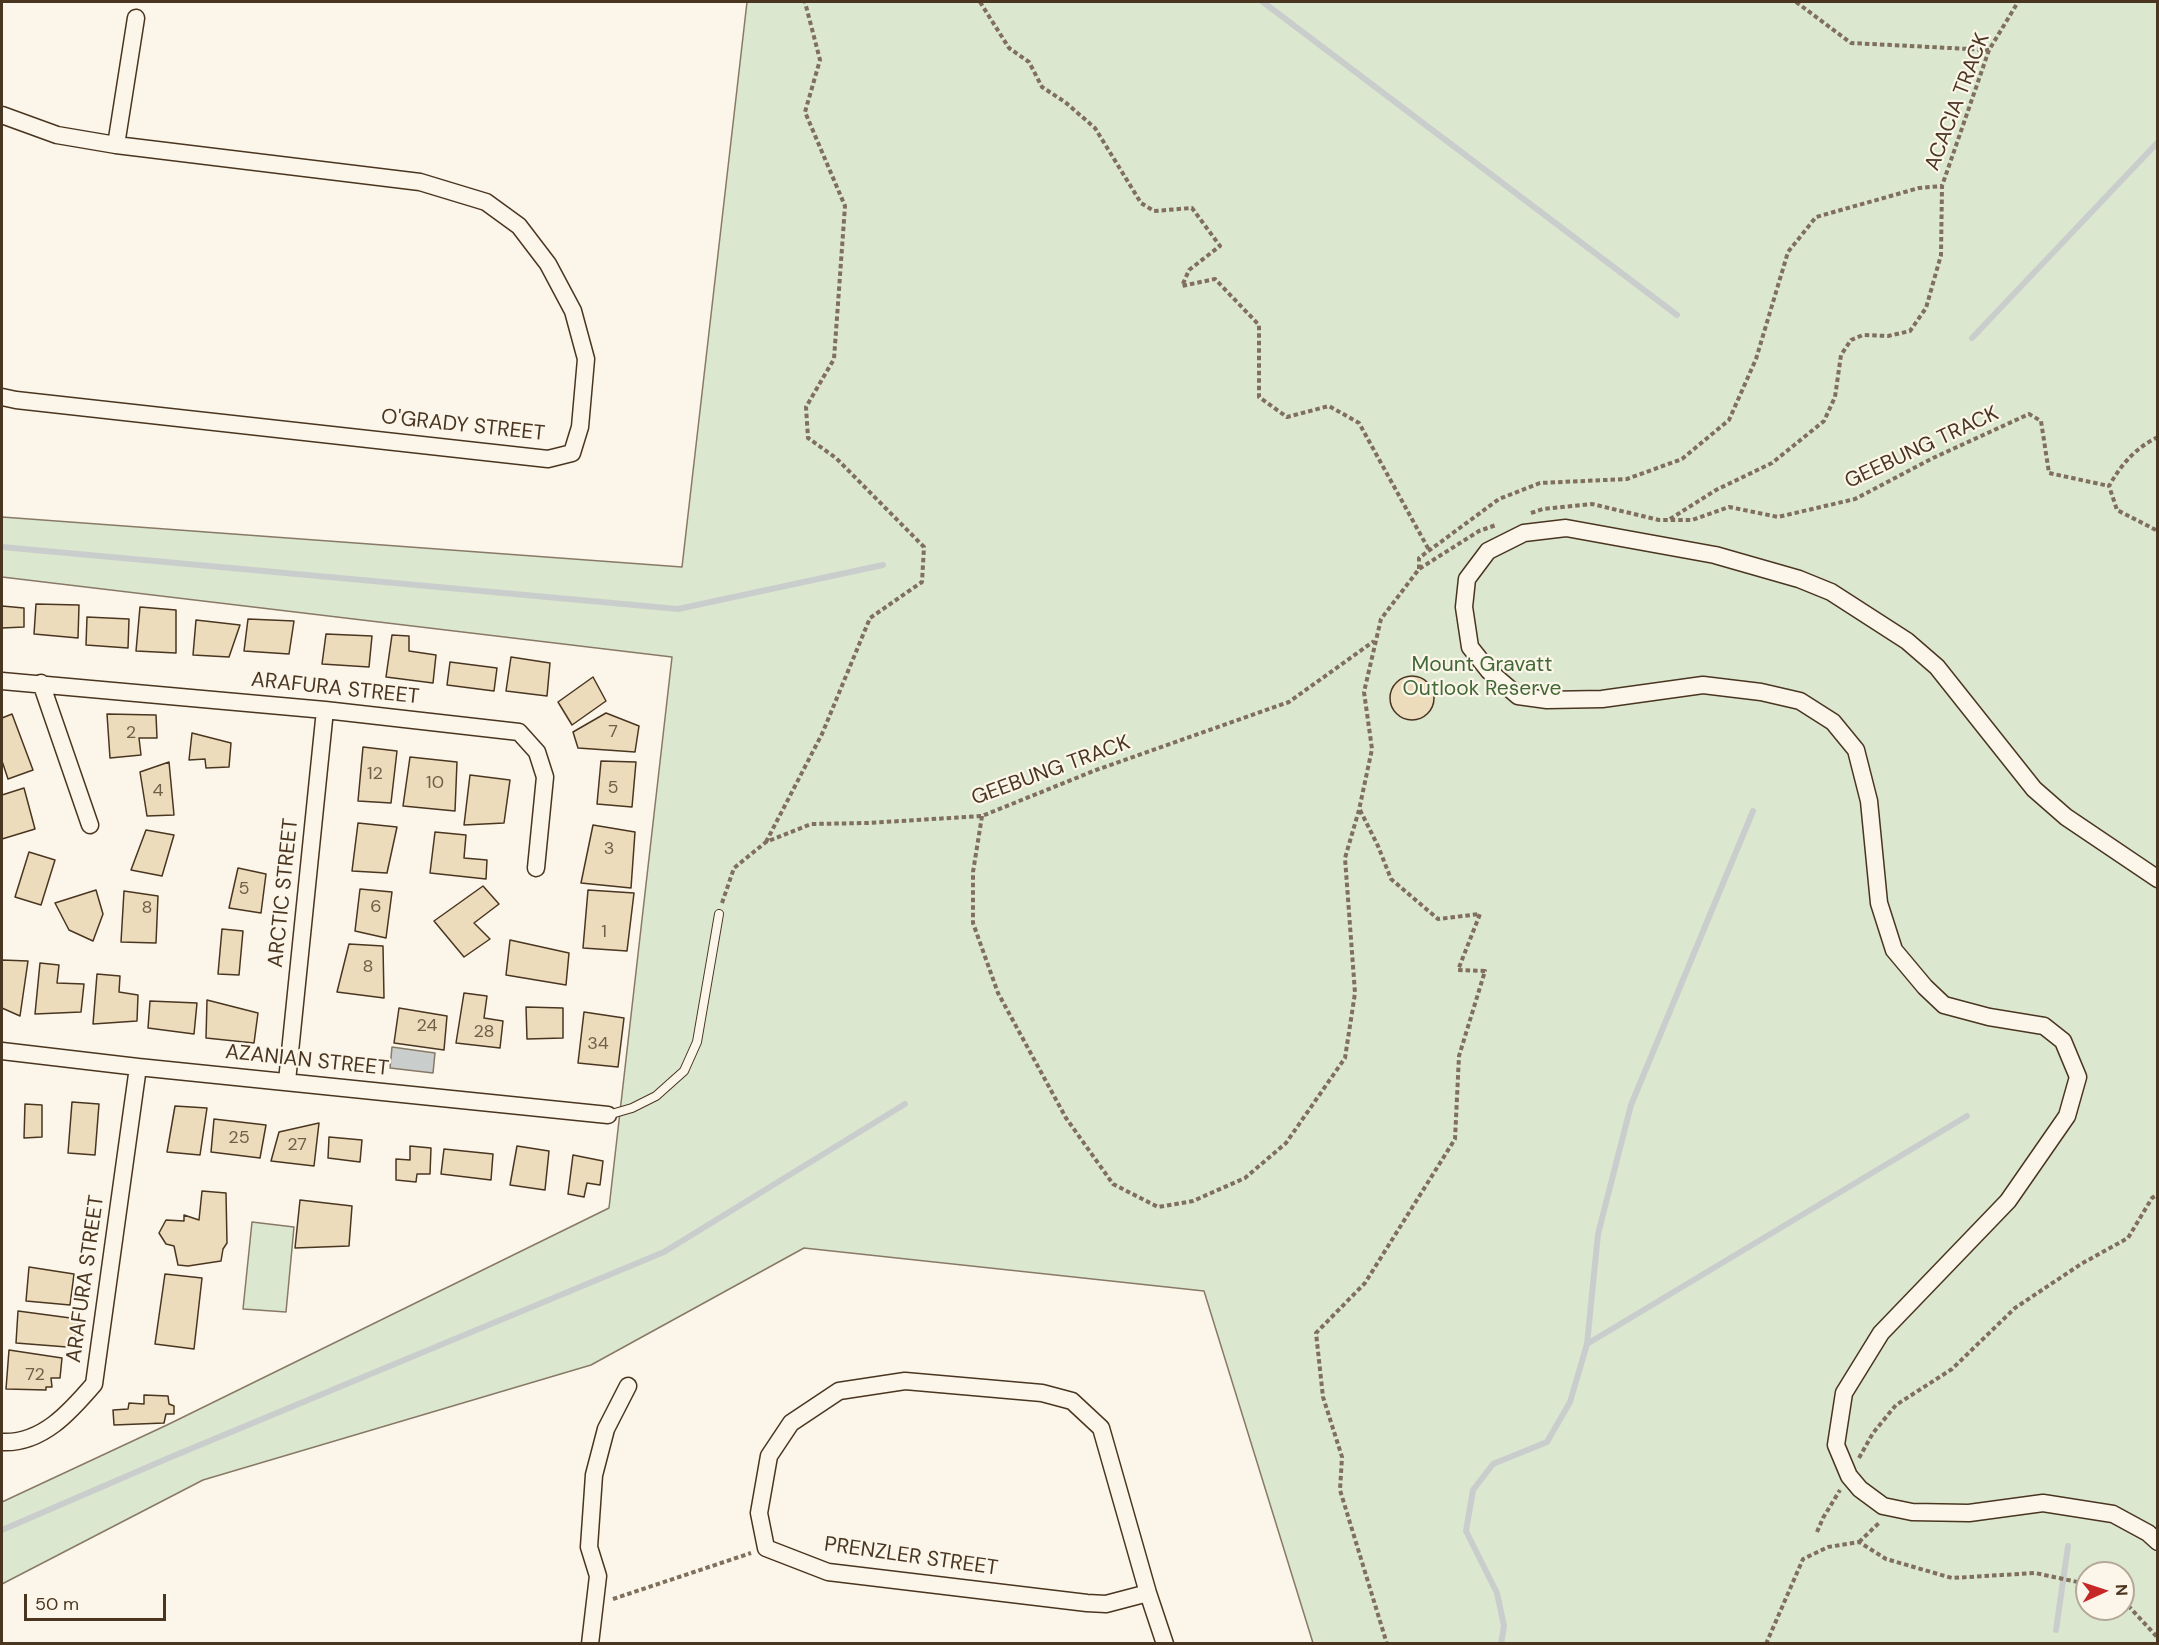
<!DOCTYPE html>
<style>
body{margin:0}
#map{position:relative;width:2159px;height:1645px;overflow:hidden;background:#fbf6e9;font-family:"DM Sans",sans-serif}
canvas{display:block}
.frame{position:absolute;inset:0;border:3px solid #4a3520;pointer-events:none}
.north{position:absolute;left:2075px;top:1561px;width:60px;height:60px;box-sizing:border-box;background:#fbf6e9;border:2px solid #b4a999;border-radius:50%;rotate:87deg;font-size:16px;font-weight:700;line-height:24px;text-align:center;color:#4a3520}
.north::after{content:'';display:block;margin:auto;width:21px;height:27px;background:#c62828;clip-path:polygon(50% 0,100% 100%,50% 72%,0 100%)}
.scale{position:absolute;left:24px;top:1594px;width:142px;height:27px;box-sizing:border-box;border:3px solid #4a3520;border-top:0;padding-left:8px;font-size:18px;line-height:21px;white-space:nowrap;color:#4a3520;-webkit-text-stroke:4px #fbf6e9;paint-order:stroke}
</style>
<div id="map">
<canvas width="2159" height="1645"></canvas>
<div class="frame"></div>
<div class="north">N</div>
<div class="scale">50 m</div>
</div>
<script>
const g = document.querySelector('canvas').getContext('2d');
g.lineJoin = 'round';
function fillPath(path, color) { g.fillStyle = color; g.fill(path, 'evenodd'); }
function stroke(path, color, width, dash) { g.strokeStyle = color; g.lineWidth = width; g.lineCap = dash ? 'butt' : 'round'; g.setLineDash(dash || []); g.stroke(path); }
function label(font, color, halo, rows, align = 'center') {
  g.font = font + ' "DM Sans",sans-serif'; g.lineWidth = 4.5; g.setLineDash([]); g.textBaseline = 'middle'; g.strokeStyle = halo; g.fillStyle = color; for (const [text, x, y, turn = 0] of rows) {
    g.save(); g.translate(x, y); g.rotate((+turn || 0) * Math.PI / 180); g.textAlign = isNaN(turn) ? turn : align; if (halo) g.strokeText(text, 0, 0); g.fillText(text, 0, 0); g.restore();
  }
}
const green = new Path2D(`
 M747 2H2157V1643H1313L1204 1291 804 1248 591 1365 203 1480 2 1584V1502L167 1425 609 1208 672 657 2 577V517L682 567ZM2087 1573H2123V1609H2087Z
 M252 1222 294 1227 286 1312 243 1309Z`);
const water = new Path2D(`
 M392 1047 435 1053 433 1073 390 1068Z`);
const stream = new Path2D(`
 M1263 2 1677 315
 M1972 338 2158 142
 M2 547 678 609 883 565
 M1587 1344 1967 1116
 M2 1530 171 1457 664 1252 905 1104
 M2056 1630 2068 1546
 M1501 1644 1504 1626 1497 1593 1466 1531 1473 1490 1493 1464 1547 1442 1570 1402 1587 1344 1598 1234 1631 1105 1753 811`);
const building = new Path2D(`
 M36 604 79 605 78 638 34 634Z
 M2 606 24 608V627L2 628Z
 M140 607 176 610V653L136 651Z
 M87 617 129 619 128 648 86 645Z
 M248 619 294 621 289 654 244 651Z
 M196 620 240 625 229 657 193 655Z
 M326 634 372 636 369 667 322 664Z
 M392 635 409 636V651L436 655 433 683 386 677Z
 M511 657 550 663 547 696 506 691Z
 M450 662 497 668 494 691 447 685Z
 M1390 698a22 22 0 1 1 44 0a22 22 0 1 1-44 0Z
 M593 677 606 701 572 725 558 702Z
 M606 713 639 726 635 752 578 748 573 732Z
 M12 714 33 770 8 779 2 761V718Z
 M107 714 156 715 157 738H139L141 755 110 758Z
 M192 733 231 743 229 767 206 768 205 759 189 760Z
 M363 747 397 751 391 803 358 801Z
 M410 757 457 762 455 811 403 806Z
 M601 761 636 762 632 807 597 804Z
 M169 762 174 815 147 816 140 772Z
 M470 775 510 780 504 823 464 825Z
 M24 788 35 829 2 839V795Z
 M358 823 397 827 387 873 352 871Z
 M593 825 635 832 631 888 581 883Z
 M146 830 174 835 162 876 131 870Z
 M435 832 466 835 464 858 487 860 486 879 430 873Z
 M29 852 55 860 41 905 15 897Z
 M238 868 266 874 261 913 229 908Z
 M483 886 499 904 474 923 490 939 464 957 434 921Z
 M360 889 392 892 386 938 355 931Z
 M96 890 103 914 93 941 69 930 55 903Z
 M588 890 634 893 627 951 583 948Z
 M124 891 158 896 156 943 121 942Z
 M222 929 243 931 239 975 218 974Z
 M510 940 569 953 566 985 506 975Z
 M349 944 383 946 384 998 337 992Z
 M2 960 28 961 20 1016 2 1008Z
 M40 963 59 965 57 983 84 984 81 1012 35 1014Z
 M97 974 120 976 119 992 138 995 137 1021 93 1024Z
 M464 993 487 996 484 1018 503 1021 500 1048 456 1043Z
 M207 1000 258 1013 254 1043 206 1038Z
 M150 1001 197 1003 194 1034 148 1028Z
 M526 1007 563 1008V1038L527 1039Z
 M399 1008 447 1016 444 1050 394 1043Z
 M584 1012 624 1018 618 1067 578 1063Z
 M72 1102 99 1104 95 1155 68 1153Z
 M25 1104 42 1105V1137L24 1138Z
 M175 1106 207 1108 200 1155 167 1152Z
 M214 1119 266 1125 260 1158 211 1152Z
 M319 1123 314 1166 271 1161 279 1132Z
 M329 1137 362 1140 360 1162 328 1158Z
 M410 1146 431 1148 430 1174H417L416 1182 396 1180V1159L410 1160Z
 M517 1146 549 1151 545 1190 510 1185Z
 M444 1149 493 1154 491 1180 441 1174Z
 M573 1155 603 1161 600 1185 587 1183 584 1197 568 1194Z
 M202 1191 226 1193 227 1243 223 1249 221 1261 188 1266 178 1265 174 1246 166 1244 159 1233 166 1220 184 1221V1215L199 1220Z
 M300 1200 352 1206 349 1246 295 1248Z
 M29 1267 74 1274 70 1305 26 1301Z
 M165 1274 202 1278 194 1349 155 1344Z
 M18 1311 78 1319V1331L67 1347 16 1343Z
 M9 1350 62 1358 60 1378H51L52 1387H46V1390L6 1389Z
 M144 1395 168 1396 169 1404 174 1406V1414H166L164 1423 114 1425 113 1410 128 1409 129 1403 144 1404Z`);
const path = new Path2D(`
 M980 2 1009 48 1029 62 1042 87 1065 102 1095 128 1141 203 1154 211 1192 208 1220 246 1189 270 1182 286 1215 279 1259 325V397L1287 417 1329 406 1359 423 1429 550
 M1796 2 1851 43 1989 50
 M2158 437C2135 448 2121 465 2109 486L2117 510 2158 531
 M1531 513 1543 509 1592 504 1659 520H1692L1729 507 1778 517 1855 499 1933 458 2029 414 2041 421 2049 473 2109 486
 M1670 519 1716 490 1772 463 1824 421 1835 397 1841 355 1851 340 1863 335 1888 336 1910 331 1926 308 1941 255 1942 186 1989 50 2018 2
 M1419 569V558L1499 499 1540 483 1627 479 1682 459 1729 420 1756 359 1788 252 1816 217 1919 188 1942 186
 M1360 810 1378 846 1391 879 1438 919 1480 914 1458 970 1485 971 1459 1056 1455 1139 1365 1283 1316 1333 1323 1397 1342 1457 1340 1490 1387 1644
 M982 816 973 872V923L998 993 1066 1118 1113 1184 1158 1207 1193 1201 1245 1178 1286 1143 1345 1058 1355 993 1345 858 1359 810 1372 749 1364 692 1381 619 1419 569 1479 531 1496 525
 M766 842 822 734 870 618 922 582 924 547 836 458 808 438 806 407 834 359 845 206 805 112 820 60 805 2
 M722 903 734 868 766 842 811 824 868 823 982 816 1096 770 1289 702 1374 641
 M1859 1458 1873 1433 1896 1405 1952 1369 2015 1308 2081 1264 2128 1238 2152 1198 2158 1194
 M1817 1532 1823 1518 1840 1490
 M1859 1542 1880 1522
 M613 1599 751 1553
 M2123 1600 2158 1638
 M1766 1644 1803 1559 1828 1547 1859 1542 1886 1559 1952 1578 2035 1573 2087 1584`);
const lane = new Path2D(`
 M608 1115 632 1108 656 1096 684 1071 697 1042 719 914`);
const street = new Path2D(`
 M2 115 57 135 116 145 420 182 486 202 519 226 548 264 573 311 586 359 580 427 572 453 548 459 16 400 2 397
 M116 145 136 18
 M2 681 325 710 519 732 537 752 545 777 536 868
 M41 683 90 825
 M2158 879 2066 817 2034 789 1937 667 1907 641 1831 592 1799 579 1715 555 1566 528 1524 533 1488 551 1467 579 1464 607 1470 647 1489 671 1518 696 1547 700 1602 699 1703 685 1761 692 1800 701 1833 722 1856 750 1869 801 1879 903 1894 950 1925 987 1944 1005 1989 1017 2044 1026 2063 1041 2078 1077 2067 1116 2008 1201 1881 1333 1844 1393 1836 1445 1849 1476 1860 1489 1883 1506 1912 1512 1969 1513 2043 1503 2113 1514 2148 1533 2158 1542
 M2 1051 138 1067 608 1115
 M287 1081 325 710
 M2 1442C42 1444 70 1412 94 1384L138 1067
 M1148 1593 1106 1604 1087 1603 828 1572 766 1548 759 1513 769 1456 791 1423 839 1391 905 1381 1042 1393 1072 1401 1101 1428 1148 1593 1165 1644
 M590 1644 598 1576 589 1547 594 1475 606 1429 628 1386`);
const numberNames = [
 ["7",613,732],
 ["2",131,733],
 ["12",375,774],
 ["10",435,783],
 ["5",613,788],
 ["4",158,791],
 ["3",609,849],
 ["5",244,889],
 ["6",376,907],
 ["8",147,908],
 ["1",604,932],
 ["8",368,967],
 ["24",427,1026],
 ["28",484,1032],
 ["34",598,1044],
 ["25",239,1138],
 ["27",297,1145],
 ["72",35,1375]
];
const streetNames = [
 ["ACACIA TRACK",1958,102,-69],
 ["O'GRADY STREET",463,426,6],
 ["GEEBUNG TRACK",1922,448,-25],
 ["ARAFURA STREET",335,689,6],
 ["GEEBUNG TRACK",1051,771,-20],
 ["ARCTIC STREET",284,893,-84],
 ["AZANIAN STREET",307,1061,6],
 ["ARAFURA STREET",86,1279,-82],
 ["PRENZLER STREET",911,1557,8]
];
const parkNames = [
 ["Mount Gravatt",1482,665],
 ["Outlook Reserve",1482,689]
];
fillPath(green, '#dce7d0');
stroke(green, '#887966', 1.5);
fillPath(water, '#c9cecd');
stroke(water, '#887966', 1.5);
stroke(stream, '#c9cecd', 6);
fillPath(building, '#ecdcbc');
stroke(building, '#4a3520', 1.5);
stroke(lane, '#4a3520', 10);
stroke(street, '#4a3520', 19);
stroke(path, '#7f6f5c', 4, [4.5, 3]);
stroke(lane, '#fbf6e9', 8);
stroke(street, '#fbf6e9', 16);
label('18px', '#725f47', null, numberNames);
label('21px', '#4a3520', '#fbf6e9', streetNames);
label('21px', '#436837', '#fbf6e9', parkNames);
</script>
